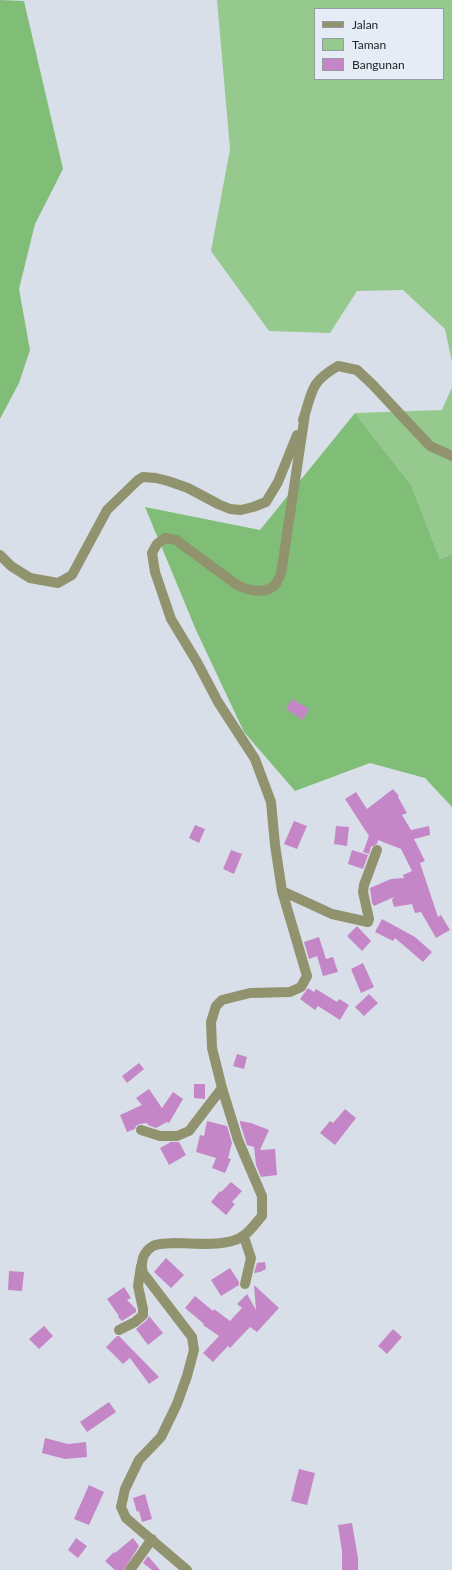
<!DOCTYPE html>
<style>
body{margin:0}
#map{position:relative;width:452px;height:1570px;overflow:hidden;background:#d8dfe8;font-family:Lato,sans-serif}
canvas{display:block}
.legend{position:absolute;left:314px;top:8px;width:130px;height:72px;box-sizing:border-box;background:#e5ecf5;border:1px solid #979ca3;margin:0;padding:5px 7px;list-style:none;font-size:12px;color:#222427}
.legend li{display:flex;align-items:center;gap:8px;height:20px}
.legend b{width:20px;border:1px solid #979ca3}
</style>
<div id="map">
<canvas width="452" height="1570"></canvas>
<ul class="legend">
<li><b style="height:5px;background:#90936e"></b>Jalan</li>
<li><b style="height:11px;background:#95c98e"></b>Taman</li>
<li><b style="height:11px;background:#c586c8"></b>Bangunan</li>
</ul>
</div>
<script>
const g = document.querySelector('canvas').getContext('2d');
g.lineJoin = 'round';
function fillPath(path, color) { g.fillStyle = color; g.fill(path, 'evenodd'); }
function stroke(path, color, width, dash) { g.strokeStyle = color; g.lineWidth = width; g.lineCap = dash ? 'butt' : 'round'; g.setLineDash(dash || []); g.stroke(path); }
const green = new Path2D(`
 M217 0H452V362L445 329 403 290 357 291 330 333 269 331 211 251 230 149ZM315 9H443V79H315Z
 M452 387V554L440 559 411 485 355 413 442 410Z`);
const forest = new Path2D(`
 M0 0 24 1 63 169 35 224 19 289 30 350 19 383 0 419Z
 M355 413 411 485 440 559 452 554V807L425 778 370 763 295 791 244 732 196 630 145 507 260 530Z`);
const building = new Path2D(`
 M292 699 309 709 303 720 286 709Z
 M393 789 399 796 398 797 407 813 402 815 411 830 429 826 430 835 414 839 425 861 420 863 438 917 441 915 450 930 436 938 421 912 415 913 412 904 394 907 392 900 394 897 374 906 372 903 370 888 391 879 404 878 403 875 412 871 401 849 378 840 377 844 371 847 369 854 363 852 369 836 345 799 356 792 367 809Z
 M294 821 307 826 297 849 284 844Z
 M195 825 205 829 199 843 189 838Z
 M336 826 349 827 347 846 334 844Z
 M231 850 242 854 234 874 223 869Z
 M352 850 368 855 363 869 348 864Z
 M382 919 415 937 432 952 423 962 395 938 393 941 375 932Z
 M357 926 371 941 362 951 347 936Z
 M319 937 326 959 333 957 338 972 323 976 317 956 309 959 304 942Z
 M363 963 374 987 361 993 351 969Z
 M308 988 314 992 316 989 337 1002 339 999 349 1005 340 1020 318 1006 315 1010 300 999Z
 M369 994 378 1003 364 1016 355 1007Z
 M237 1054 247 1057 244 1069 233 1066Z
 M139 1063 144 1069 127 1083 122 1076Z
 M194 1084H205V1099L194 1098Z
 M149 1089 162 1108 173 1092 183 1099 169 1123 167 1122 156 1128 148 1125 147 1123 140 1124 136 1126 135 1129 127 1132 120 1115 142 1105 136 1098Z
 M345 1109 356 1118 335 1145 320 1133 330 1121 333 1123Z
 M207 1121 227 1126 232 1143 228 1158 231 1159 225 1173 212 1168 216 1158 196 1152 200 1135 204 1136Z
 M240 1121 251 1123 269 1130 260 1150 275 1149 277 1175 261 1177 256 1165 254 1147 247 1145 240 1123Z
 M171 1142H179L186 1155 169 1165 160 1148Z
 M231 1182 242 1191 232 1202 235 1204 226 1215 211 1202 220 1191 221 1192Z
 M166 1258 184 1275 171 1288 154 1272Z
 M265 1262 266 1269 260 1272 254 1273 257 1263Z
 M230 1268 239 1282V1285L221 1296 211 1280Z
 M9 1271 24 1272 22 1291 8 1290Z
 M254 1285 279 1308 257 1332 250 1327 230 1348 228 1346 213 1362 203 1353 219 1336 203 1325 204 1324 185 1308 195 1296 213 1311 214 1309 230 1321 242 1308 237 1304 247 1294 256 1310Z
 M124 1287 131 1298 127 1300 136 1309V1312L122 1321 118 1317 119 1316 107 1299Z
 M149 1316 163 1333 148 1345 136 1329 147 1320Z
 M44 1326 53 1336 39 1349 29 1339Z
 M393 1329 402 1337 387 1354 378 1346Z
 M117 1336H119L159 1377 149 1384 130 1358 123 1364 106 1347Z
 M109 1402 116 1412 87 1432 80 1422Z
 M45 1438 68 1444 86 1442 87 1457 65 1459 42 1453Z
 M299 1469 315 1473 307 1505 291 1501Z
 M89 1485 104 1492 89 1525 74 1519Z
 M145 1494 152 1519 142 1522 139 1511 137 1512 133 1498Z
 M352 1523 358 1558V1570H342V1551L338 1525Z
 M76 1538 87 1546 78 1558 68 1550Z
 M133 1538 139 1546 124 1570H115L105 1561 114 1552 115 1553Z
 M148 1556 160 1570H152L143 1563Z`);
const minor = new Path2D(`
 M303 420C313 391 309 383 338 366L357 370 372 384 430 446 452 456
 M0 555 11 566 30 578 58 583 72 575 107 510 138 480 143 477 156 478 168 481 188 488 218 504 230 509 241 510 253 507 266 502 278 482 297 435
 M282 891 332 914 368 922 369 919 363 892 364 885 377 850
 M141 1130 160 1136H177L189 1131 222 1088
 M244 1237 251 1258 245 1284
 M119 1330 135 1322 143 1315V1309L138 1286 141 1266
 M130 1570 152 1539
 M187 1570 126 1518 121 1507 125 1489 139 1460 161 1437 177 1404 187 1376 194 1350 192 1337 143 1273C140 1262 143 1252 153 1246 159 1243 167 1244 174 1243 192 1243 215 1246 232 1241 247 1237 252 1227 262 1216V1196L238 1140 222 1088 212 1048 211 1022 216 1006 222 1000 250 993 290 992 301 987 307 976 282 891 275 845 271 802 255 759 218 702 197 662 171 619 155 572 152 553 157 544 165 538 176 540 237 585C248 590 264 595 275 585 277 583 279 577 281 574L305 414`);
fillPath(green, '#95c98e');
fillPath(forest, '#80be78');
fillPath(building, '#c586c8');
stroke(minor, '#90936e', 10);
</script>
